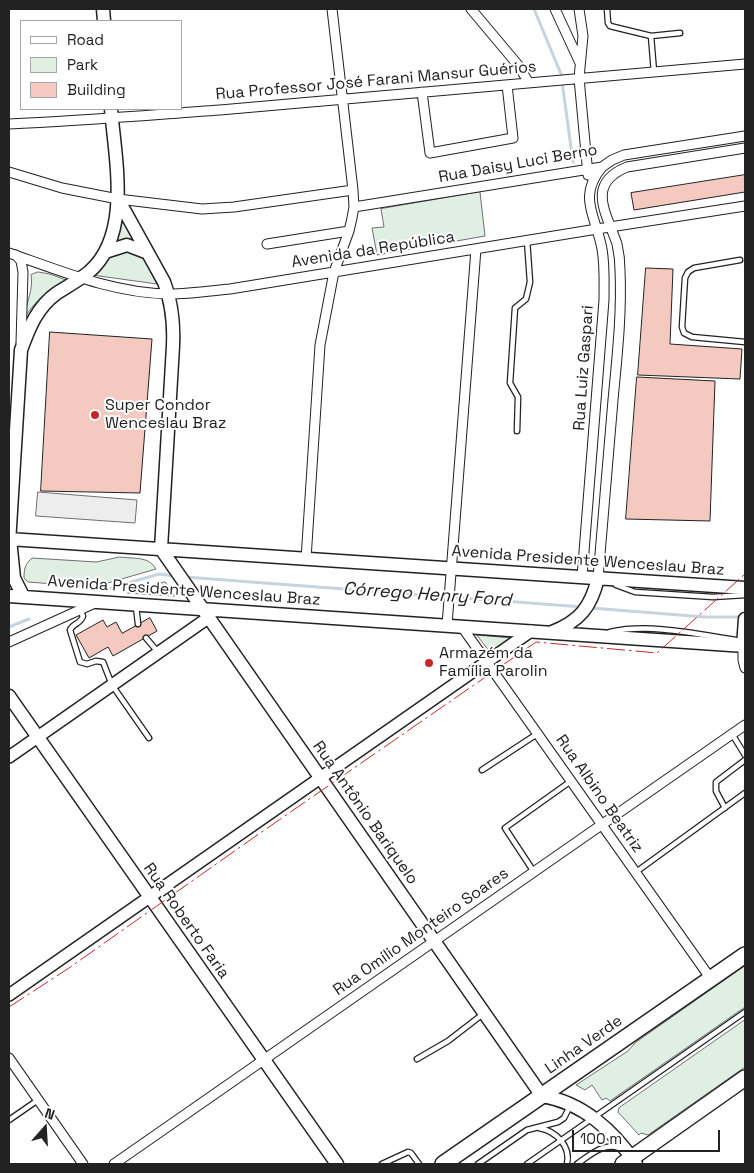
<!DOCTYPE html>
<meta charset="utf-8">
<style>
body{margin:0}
#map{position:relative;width:754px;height:1173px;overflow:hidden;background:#fff;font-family:"Space Grotesk",sans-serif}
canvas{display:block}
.frame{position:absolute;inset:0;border:10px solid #222;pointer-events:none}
.legend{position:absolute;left:20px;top:20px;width:162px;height:90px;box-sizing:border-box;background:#fff;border:1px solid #a7a7a7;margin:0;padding:6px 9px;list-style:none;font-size:15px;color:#222}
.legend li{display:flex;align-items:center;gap:10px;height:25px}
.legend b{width:25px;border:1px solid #a7a7a7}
.north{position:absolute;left:20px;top:1103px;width:50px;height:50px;-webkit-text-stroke:4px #fff;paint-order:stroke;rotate:19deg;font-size:14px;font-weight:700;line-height:20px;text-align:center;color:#222}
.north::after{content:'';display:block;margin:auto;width:18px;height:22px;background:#222;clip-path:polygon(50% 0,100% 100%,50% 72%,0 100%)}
.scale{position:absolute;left:572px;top:1130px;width:148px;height:22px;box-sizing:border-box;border:2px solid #222;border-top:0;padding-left:6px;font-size:15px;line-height:18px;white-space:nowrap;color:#222;-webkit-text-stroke:4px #fff;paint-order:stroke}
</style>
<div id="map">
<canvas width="754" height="1173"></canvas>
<div class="frame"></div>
<ul class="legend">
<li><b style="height:6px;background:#fff"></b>Road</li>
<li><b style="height:14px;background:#e0efe3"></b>Park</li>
<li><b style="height:14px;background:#f3c9c0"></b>Building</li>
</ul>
<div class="north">N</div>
<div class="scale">100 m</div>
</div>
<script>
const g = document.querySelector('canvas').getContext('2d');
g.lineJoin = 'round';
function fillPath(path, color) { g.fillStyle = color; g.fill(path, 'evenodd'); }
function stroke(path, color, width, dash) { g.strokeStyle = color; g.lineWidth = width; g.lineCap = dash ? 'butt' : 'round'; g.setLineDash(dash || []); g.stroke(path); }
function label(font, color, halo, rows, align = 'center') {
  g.font = font + ' "Space Grotesk",sans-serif'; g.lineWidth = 4; g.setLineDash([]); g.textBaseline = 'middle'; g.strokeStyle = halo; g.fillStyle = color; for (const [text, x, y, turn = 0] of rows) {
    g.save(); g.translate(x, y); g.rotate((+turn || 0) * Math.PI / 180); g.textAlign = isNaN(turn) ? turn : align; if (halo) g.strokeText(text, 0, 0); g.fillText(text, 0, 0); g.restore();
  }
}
const green = new Path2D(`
 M480 192 485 236 377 255 372 228 384 227 381 209Z
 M121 213 136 240H126L114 243Z
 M129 250 144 258 157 284 92 275 109 257Z
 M38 272 50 274 66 280C48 290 36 300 25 317 26 302 34 289 31 275Z
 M120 557C134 559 149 556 156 569L94 587 28 582 24 578C24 569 25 564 32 558L96 562Z
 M165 582 175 596 128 593Z
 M477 635 512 638 492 654Z
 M745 966V1007L610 1101 606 1098 602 1100 592 1085 585 1090 576 1085 628 1051 635 1043Z
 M745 1020V1067L648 1135 641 1133 639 1135 618 1112 619 1108Z`);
const parking = new Path2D(`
 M38 492 137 500 135 523 36 516Z`);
const stream = new Path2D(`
 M534 9 561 74 573 162
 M185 577 583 607
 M111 588 159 574 174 576
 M591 608 705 617H742
 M9 627 29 619`);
const building = new Path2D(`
 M745 175V192L634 210 631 193Z
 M646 268 673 269 670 344 742 349 740 379 638 375Z
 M50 332 152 339 140 493 41 491Z
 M637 377 715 381 710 521 626 519Z
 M150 618 157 631 113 656 108 647 89 658 76 635 103 620 107 627 116 622 122 633Z`);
const service = new Path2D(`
 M607 9 608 23 610 26 651 36
 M654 72 651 36 680 33
 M740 260 694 268 688 272 685 278 682 327 684 333 692 337 745 342
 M517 431 518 397 510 383 515 308 526 299 530 282 527 240
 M616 585 635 592 713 597 745 595
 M136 606 138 624
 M80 611 83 616C81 624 73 623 70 630L80 662 87 664 96 661 103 662 112 685 149 738
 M610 632C649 623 697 634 736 640
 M146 638 158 652
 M732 734 745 755
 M482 770 537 734
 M725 808 716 791V782L745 760
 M534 872 505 828 571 781
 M636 872 745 793
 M417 1059 448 1041 483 1014
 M9 1120 38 1100
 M539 1128C556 1131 571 1146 567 1164
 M382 1164 408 1152 411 1153 419 1164
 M478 1164 527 1130 558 1122 564 1118 569 1108 568 1105
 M527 1164 745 1012
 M577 1164C589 1156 603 1142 619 1148`);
const minor = new Path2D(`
 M471 9 518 65 529 83
 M555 9 580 63
 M579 9 583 36 579 78 588 175
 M422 92 430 153 513 138 507 85
 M9 124C80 121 150 115 220 110L745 64
 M9 172 62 188 118 199 202 209 234 207 353 190
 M354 207 602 167 612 160 624 155 745 136
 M267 244 349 231
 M9 253C61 271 113 293 169 294 189 294 210 291 230 289L597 229 745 206
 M16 255 21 261 23 272 21 343
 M306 559 320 345 334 272 349 231 352 218 354 207 353 190 332 9
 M582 577 604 300C604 283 605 266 602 249 596 216 577 197 602 167
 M598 578C603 519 608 459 613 400 617 357 622 314 620 270 620 261 619 253 617 244 607 214 585 184 627 167L745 148
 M447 625 476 249
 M462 627 711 979
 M9 642 95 603
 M743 646V660L745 668
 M9 1058 83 1164
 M114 1164 745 725`);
const tertiary = new Path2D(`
 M9 757 208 618
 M9 995 531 631`);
const secondary = new Path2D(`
 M103 9 104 21
 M118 199 164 282C172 303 174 324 173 346L161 549 542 1096C582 1102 614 1131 636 1164
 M105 252 127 245 148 253
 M9 539 745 588
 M10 539 14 578 23 596
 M9 543 21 350C29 328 37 307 57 293 68 286 79 280 89 272 132 235 115 159 111 109
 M9 596 745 646
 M552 632C580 621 591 607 598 578
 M743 646 745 619
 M9 696 337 1164`);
const trunk = new Path2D(`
 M443 1164 745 955
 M623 1164 745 1078`);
const power = new Path2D(`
 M9 1007 69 968 253 838 536 642 657 653 745 574`);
const markers = [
 [95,415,5,"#c62828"],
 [429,663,5,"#c62828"]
];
const streetNames = [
 ["Rua Professor José Farani Mansur Guérios",376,81,-5],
 ["Rua Daisy Luci Berno",518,164,-10],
 ["Avenida da República",373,250,-9],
 ["Rua Luiz Gaspari",584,368,-86],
 ["Avenida Presidente Wenceslau Braz",588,561,4],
 ["Avenida Presidente Wenceslau Braz",184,591,4],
 ["Rua Albino Beatriz",599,794,55],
 ["Rua Antônio Bariquelo",365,813,55],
 ["Rua Roberto Faria",186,921,55],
 ["Rua Omílio Monteiro Soares",421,932,-35],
 ["Linha Verde",584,1045,-35]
];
const poiNames = [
 ["Super Condor",105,406],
 ["Wenceslau Braz",105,424],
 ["Armazém da",439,654],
 ["Família Parolin",439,672]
];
const waterNames = [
 ["Córrego Henry Ford",427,595,4]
];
fillPath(green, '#e0efe3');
stroke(green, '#6f6f6f', 1);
fillPath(parking, '#ededed');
stroke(parking, '#6f6f6f', 1);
stroke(stream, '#c7d3dd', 3);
fillPath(building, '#f3c9c0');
stroke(building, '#222', 1);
stroke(service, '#222', 7);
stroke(minor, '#222', 11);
stroke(tertiary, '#222', 14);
stroke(secondary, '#222', 15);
stroke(trunk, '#222', 18);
stroke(service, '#fff', 4.5);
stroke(minor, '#fff', 9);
stroke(tertiary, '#fff', 11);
stroke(secondary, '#fff', 12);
stroke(trunk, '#fff', 15);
stroke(power, '#c62828', 1, [18, 4, 2.5, 4]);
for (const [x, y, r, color] of markers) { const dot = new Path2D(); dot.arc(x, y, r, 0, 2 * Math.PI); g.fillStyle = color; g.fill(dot); stroke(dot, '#fff', 2); }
label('16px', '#222', '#fff', streetNames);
label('16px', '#222', '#fff', poiNames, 'left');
label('italic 18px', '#222', '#fff', waterNames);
</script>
